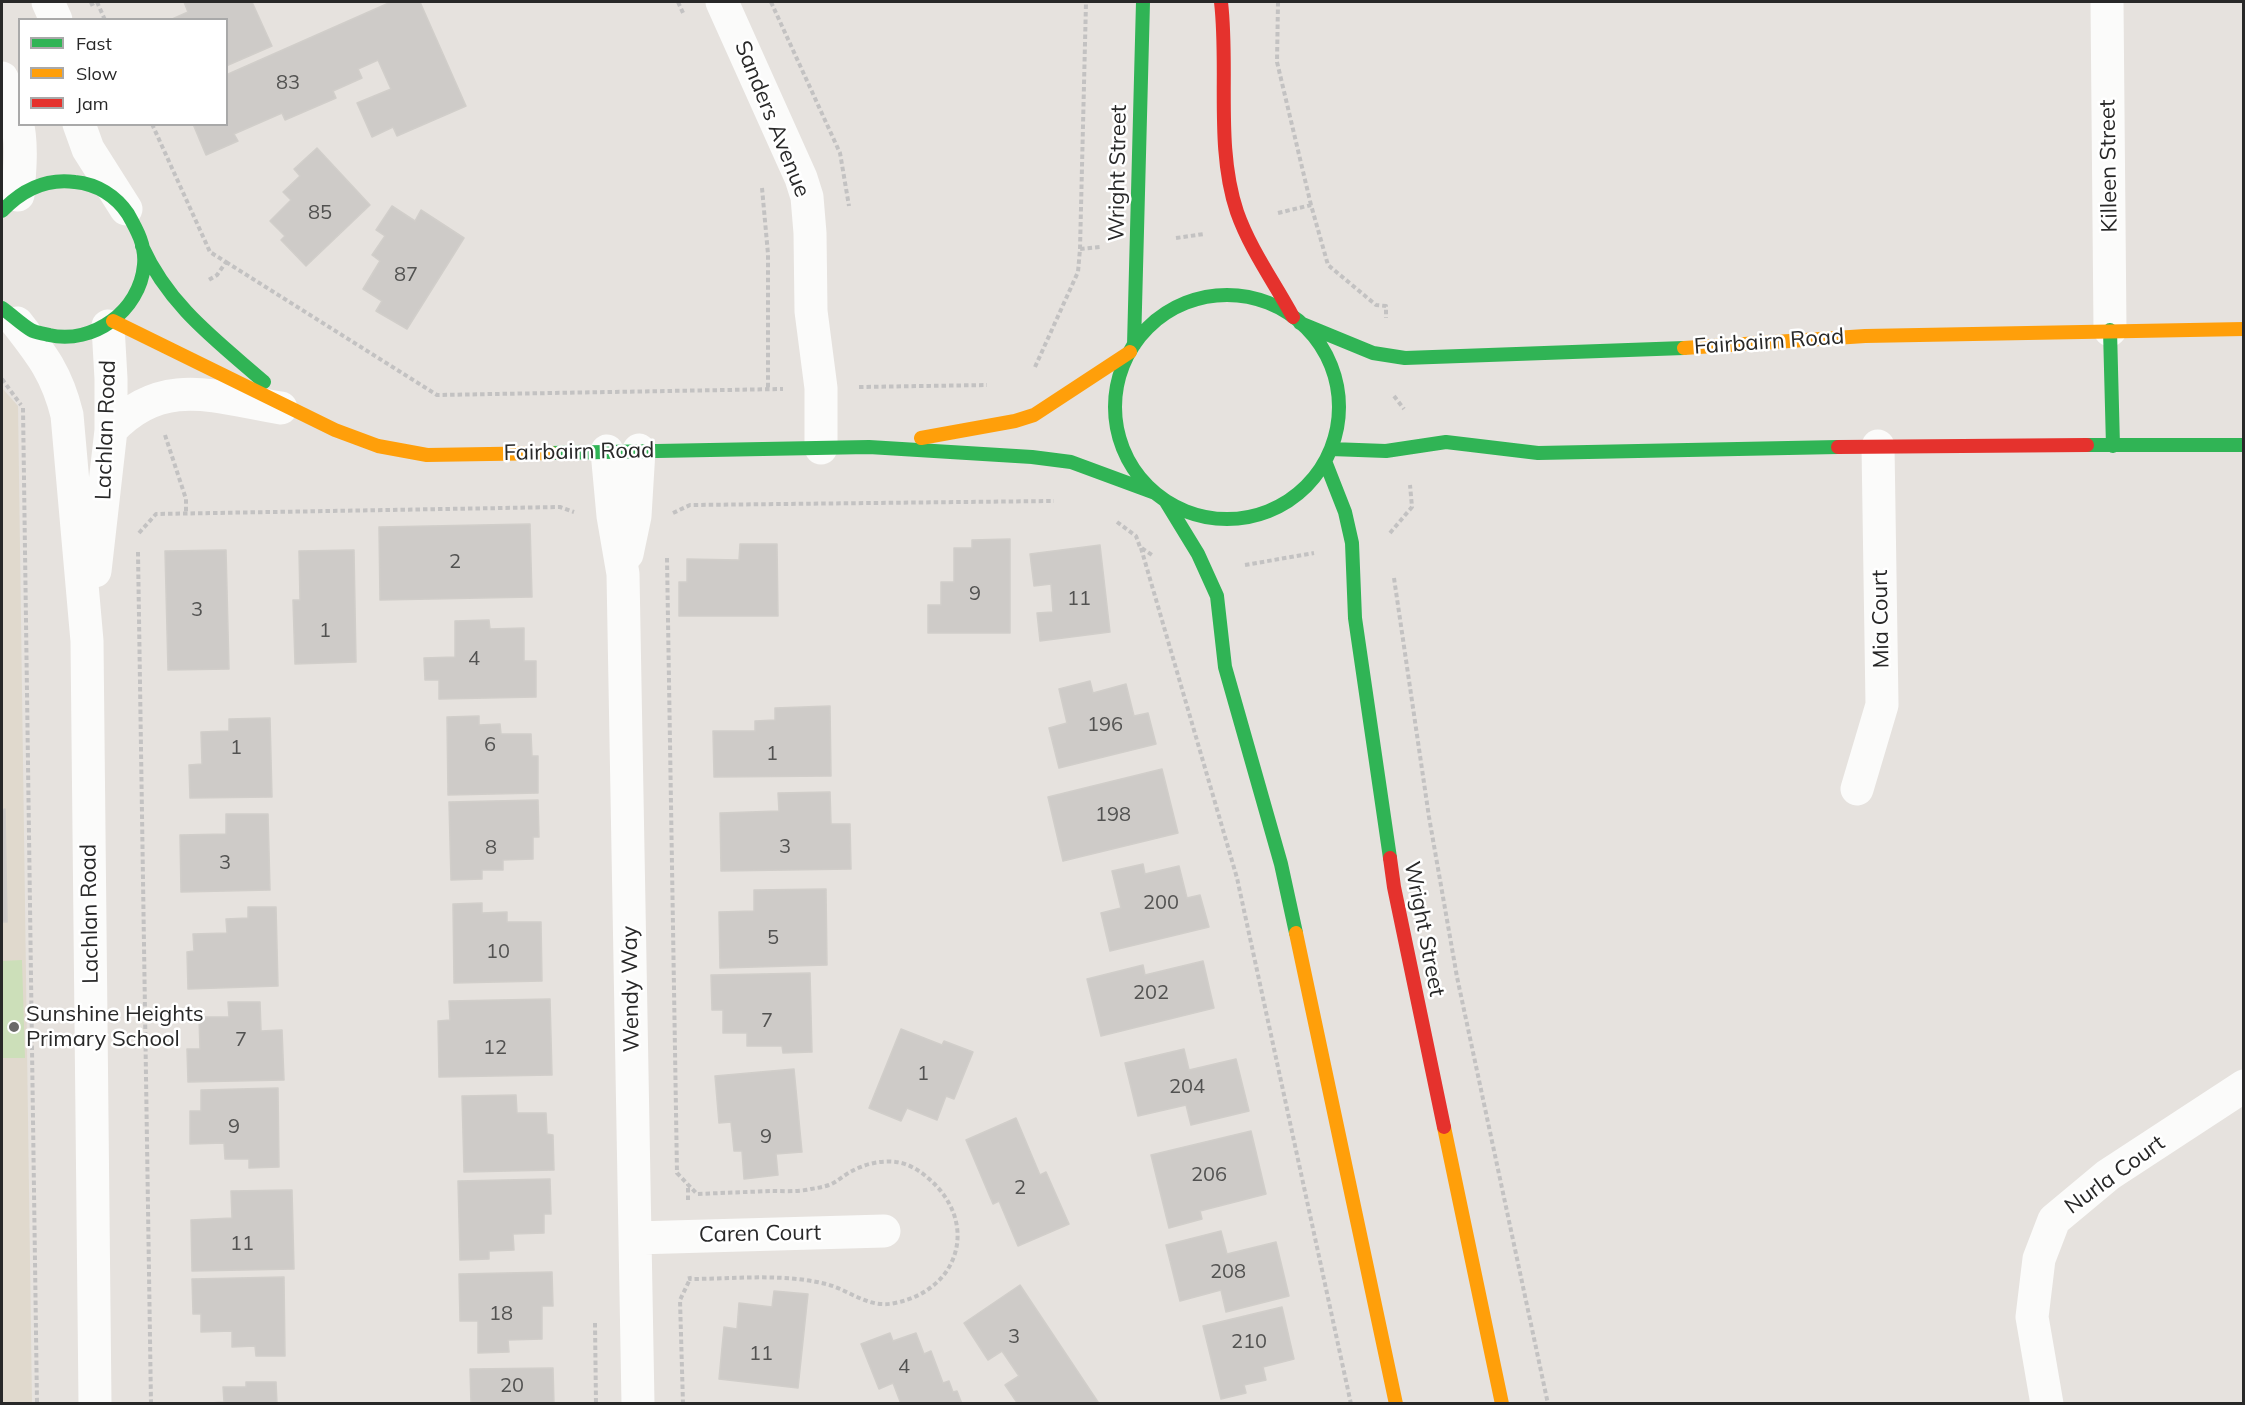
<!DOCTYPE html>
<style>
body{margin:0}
#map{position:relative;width:2245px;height:1405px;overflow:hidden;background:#e6e2de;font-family:Mulish,sans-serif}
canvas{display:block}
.frame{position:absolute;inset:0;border:3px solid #282828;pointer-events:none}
.legend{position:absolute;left:18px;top:18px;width:210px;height:108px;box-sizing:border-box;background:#fff;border:2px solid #a9a9a9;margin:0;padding:8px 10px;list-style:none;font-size:18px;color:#282828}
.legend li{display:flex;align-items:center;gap:12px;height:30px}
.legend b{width:30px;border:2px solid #a9a9a9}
</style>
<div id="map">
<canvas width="2245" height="1405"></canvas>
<div class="frame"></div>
<ul class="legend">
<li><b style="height:8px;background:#30b455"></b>Fast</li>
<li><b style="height:8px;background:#ff9f0a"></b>Slow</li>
<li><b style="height:8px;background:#e5322d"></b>Jam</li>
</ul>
</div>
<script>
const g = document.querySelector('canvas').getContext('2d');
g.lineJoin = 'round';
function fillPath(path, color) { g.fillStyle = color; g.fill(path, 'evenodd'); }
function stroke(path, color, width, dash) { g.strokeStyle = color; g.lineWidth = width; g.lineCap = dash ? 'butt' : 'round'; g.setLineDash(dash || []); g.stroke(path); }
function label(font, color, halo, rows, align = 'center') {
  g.font = font + ' Mulish,sans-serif'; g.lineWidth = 5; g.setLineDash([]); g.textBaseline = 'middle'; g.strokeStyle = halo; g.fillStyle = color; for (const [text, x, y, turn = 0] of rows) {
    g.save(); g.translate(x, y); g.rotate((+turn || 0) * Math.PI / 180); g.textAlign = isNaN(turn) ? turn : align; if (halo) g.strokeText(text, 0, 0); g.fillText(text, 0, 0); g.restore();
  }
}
const education = new Path2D(`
 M2 388 18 406 32 1404 2 1403Z`);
const green = new Path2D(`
 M22 960 25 1058H2V961Z`);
const building = new Path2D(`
 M184 2H252L272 46 226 66V20H170L188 12Z
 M391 2H420L466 106 397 136 393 127 372 137 357 103 391 89 378 60 358 69 362 78 333 91 336 98 285 120 282 113 234 134 238 141 206 155 193 124H226V75Z
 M317 148 370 205 306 266 281 240 285 236 270 221 291 200 283 192 300 176 294 169Z
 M392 206 415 221 421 210 464 238 407 329 376 311 382 301 363 289 380 261 372 255 385 236 376 230Z
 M530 524 532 597 380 600 379 527Z
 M1010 539V633H928V605H941V582H954V548H972V540Z
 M740 544H777L778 616H679V582H687V559L739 560Z
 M1100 545 1110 632 1040 641 1037 613 1053 612 1051 584 1034 586 1030 554Z
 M226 550 229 669 168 670 165 551Z
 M354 550 356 662 295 664 293 600H300L299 551Z
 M489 620 490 629 524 628V661H536V697L439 699V680H425L424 658 455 657V621Z
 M1090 681 1093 693 1126 684 1134 716 1148 713 1156 744 1059 768 1049 728 1067 723 1059 689Z
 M830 706 831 776 714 777 713 731H755V721L775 720V708Z
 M479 716V725L500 724 501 734H531L532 756H538V793L448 795 447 717Z
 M270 718 272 797 190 798 189 765 202 764 201 732 229 731V719Z
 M1162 769 1178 833 1063 861 1048 797Z
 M830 792 831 824H850L851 869 721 871 720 813 779 811 778 793Z
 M538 800 539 837H533V859L503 860V870H482V879L451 880 449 802Z
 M5 809 7 922H2V810Z
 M226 814H268L270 890 181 892 180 835 226 834Z
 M1143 864 1145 874 1179 866 1187 898 1200 895 1209 927 1110 951 1101 913 1121 908 1112 871Z
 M826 889 827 965 720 968 719 912 754 911V890Z
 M482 903V913L507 912V922H541L542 981 454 983 453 904Z
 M248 907H276L278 986 188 989 187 952 194 951 193 934 227 933 226 919 248 918Z
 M1203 961 1214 1008 1101 1036 1087 979 1143 965 1145 975Z
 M810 973 812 1052 783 1053 782 1046H747V1033H723V1010H712L711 975Z
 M550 999 552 1075 439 1077 438 1021 450 1020 449 1001Z
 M228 1002H260L261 1031 282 1030 284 1080 188 1082 187 1049H200L199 1017H229Z
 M901 1029 942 1045 944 1041 973 1052 954 1099 946 1096 937 1120 907 1108 901 1121 869 1108Z
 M1184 1049 1189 1070 1236 1059 1249 1111 1191 1125 1186 1105 1138 1116 1125 1063Z
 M794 1069 802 1152 776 1154 778 1175 744 1179 742 1151H734L731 1122 719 1123 715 1076Z
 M278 1088 279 1167 249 1168V1159H225L224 1143 190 1144V1111H201V1090Z
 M516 1095 517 1113H546L547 1134 553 1135 554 1170 464 1172 462 1096Z
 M1016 1118 1040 1175 1046 1172 1069 1224 1018 1246 999 1201 993 1204 966 1140Z
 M1251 1131 1266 1194 1200 1211 1202 1219 1169 1228 1151 1155Z
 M550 1179 551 1214H544V1233L513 1234 514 1250 489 1251V1259L460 1260 458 1181Z
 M292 1190 294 1269 192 1271 191 1220 232 1218 231 1191Z
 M1221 1231 1227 1254 1276 1242 1289 1296 1226 1312 1221 1290 1180 1301 1166 1245Z
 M552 1272 553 1306H542V1339L508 1340 509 1352 478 1353V1321H460L459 1274Z
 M284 1277 285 1356H256L255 1346 232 1347V1331L201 1332V1314H193L192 1279Z
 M1020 1285 1098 1402 1096 1404H1018L1005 1385 1019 1376 1002 1351 988 1360 964 1323Z
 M774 1291 808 1294 798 1388 719 1379 724 1327 737 1329 739 1303 772 1307Z
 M1282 1307 1294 1359 1263 1367 1266 1380 1244 1385 1246 1393 1221 1399 1203 1326Z
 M890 1333 893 1341 916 1333 924 1354 931 1351 943 1383 949 1381 953 1392 957 1391 962 1404H901L893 1383 879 1389 861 1344Z
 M553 1368 554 1404H471L470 1369Z
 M246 1382H276L277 1404H196L224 1402 223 1387H246Z`);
const path = new Path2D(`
 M678 2 684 15
 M771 2 840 153 849 206
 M1278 2 1277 62 1311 205
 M90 5 97 2 105 20
 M152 124 210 252 226 262 217 275 207 281
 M762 188 768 254V389
 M1278 213 1311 205 1328 265 1376 305 1386 306V318
 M1176 238 1204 234
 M1080 249 1086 2
 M226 262 437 395 783 389
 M1035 367 1078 272 1080 249 1100 247
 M2 379 21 405
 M859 387 987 385
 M1394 396 1404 409
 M23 408 37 1404
 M165 435 186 499V513
 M673 513 690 505 1054 501
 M1117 522 1136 536 1140 547 1152 555
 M139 533 156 514 560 507 574 512
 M1390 533 1412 507 1410 485
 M1141 548 1237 878 1351 1404
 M138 552 151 1404
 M667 558 677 1173 697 1194C722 1193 746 1192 770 1191 783 1191 798 1192 811 1189 817 1188 823 1187 829 1185 837 1182 844 1175 852 1171 865 1164 881 1160 896 1162 907 1163 919 1170 928 1178 980 1222 960 1290 895 1303 868 1309 850 1290 826 1284 783 1273 734 1279 690 1279L689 1274
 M1245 565 1314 553
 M1394 578 1429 817 1457 977 1548 1404
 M688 1200V1184
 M595 1323 596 1404
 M683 1404 680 1300 690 1279`);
const street = new Path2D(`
 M48 2 56 20
 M722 2 801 178 807 197 810 233 811 311 821 388V448
 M2107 2 2110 330
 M2 78C23 126 22 144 18 195
 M79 124 88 149 126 209
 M17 323C42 355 57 374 67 415L87 641 95 1404
 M111 430C162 375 215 397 281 408
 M607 451 613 516 623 574 638 1404
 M627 554 635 516 639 450
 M95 571 111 430V379L108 326
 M1857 789 1882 705 1878 446
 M635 1238 884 1231
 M2047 1404 2032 1317 2039 1259 2054 1220 2108 1175 2244 1086`);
const fast = new Path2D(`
 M2 211C22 190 46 178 75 182 97 184 116 196 128 214 137 230 146 246 144 265 140 311 93 345 49 335 43 333 36 333 31 330 21 324 12 315 2 308
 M142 246C169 306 216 340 264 382
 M1115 407a112 112 0 1 1 224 0a112 112 0 1 1-224 0Z
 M1300 323 1373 353 1405 358 1684 348
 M2110 330 2113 446
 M1134 345 1143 2
 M2087 445H2244
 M1331 449 1386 451 1446 442 1538 453 1838 447
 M551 453 869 447 1032 457 1071 462 1155 493
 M1325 461 1345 512 1352 543 1355 618 1390 858
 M1165 500 1198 554 1217 596 1225 667 1281 864 1296 933`);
const slow = new Path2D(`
 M113 321 335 430 378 446 427 455 551 453
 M1684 348 1865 336 2244 329
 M921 438 1015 421 1034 415 1130 352
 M1296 933 1396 1404
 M1444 1127 1502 1404`);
const jam = new Path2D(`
 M1221 2C1229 70 1215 147 1237 212 1250 249 1274 282 1293 317
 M1838 447 2087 445
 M1390 858 1394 887 1444 1127`);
const markers = [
 [14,1027,6,"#6a6968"]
];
const numberNames = [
 ["83",288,83],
 ["85",320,213],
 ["87",406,275],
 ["2",455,562],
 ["9",975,594],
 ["11",1079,599],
 ["3",197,610],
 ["1",325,631],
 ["4",474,659],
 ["196",1105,725],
 ["6",490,745],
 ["1",236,748],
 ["1",772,754],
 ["198",1113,815],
 ["3",785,847],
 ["8",491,848],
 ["3",225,863],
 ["200",1161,903],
 ["5",773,938],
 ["10",498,952],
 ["202",1151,993],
 ["7",767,1021],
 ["7",241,1040],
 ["12",495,1048],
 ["1",923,1074],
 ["204",1187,1087],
 ["9",234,1127],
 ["9",766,1137],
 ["206",1209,1175],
 ["2",1020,1188],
 ["11",242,1244],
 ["208",1228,1272],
 ["18",501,1314],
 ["3",1014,1337],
 ["210",1249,1342],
 ["11",761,1354],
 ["4",904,1367],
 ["20",512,1386]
];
const streetNames = [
 ["Sanders Avenue",772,119,68],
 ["Killeen Street",2109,166,-91],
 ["Wright Street",1118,173,-89],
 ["Fairbairn Road",1769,342,-4],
 ["Lachlan Road",106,430,-88],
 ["Fairbairn Road",579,452,-1],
 ["Mia Court",1881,619,-91],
 ["Lachlan Road",90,914,-91],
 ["Wright Street",1424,929,79],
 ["Wendy Way",631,989,-91],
 ["Nurla Court",2115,1175,-36],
 ["Caren Court",760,1234,-1]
];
const poiNames = [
 ["Sunshine Heights",26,1014],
 ["Primary School",26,1039]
];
fillPath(education, '#e0d9cd');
fillPath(green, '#ccdfb9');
fillPath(building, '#cecbc8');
stroke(building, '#d1ceca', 1.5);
stroke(path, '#c3c2c2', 4, [4.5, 3]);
stroke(street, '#fbfbfa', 33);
stroke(fast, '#30b455', 14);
stroke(slow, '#ff9f0a', 14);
stroke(jam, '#e5322d', 14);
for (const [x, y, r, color] of markers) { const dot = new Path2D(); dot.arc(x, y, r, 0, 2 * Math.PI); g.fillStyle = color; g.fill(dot); stroke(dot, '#fff', 2); }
label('20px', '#525251', null, numberNames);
label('22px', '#282828', '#fff', streetNames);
label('22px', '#282828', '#fff', poiNames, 'left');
</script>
